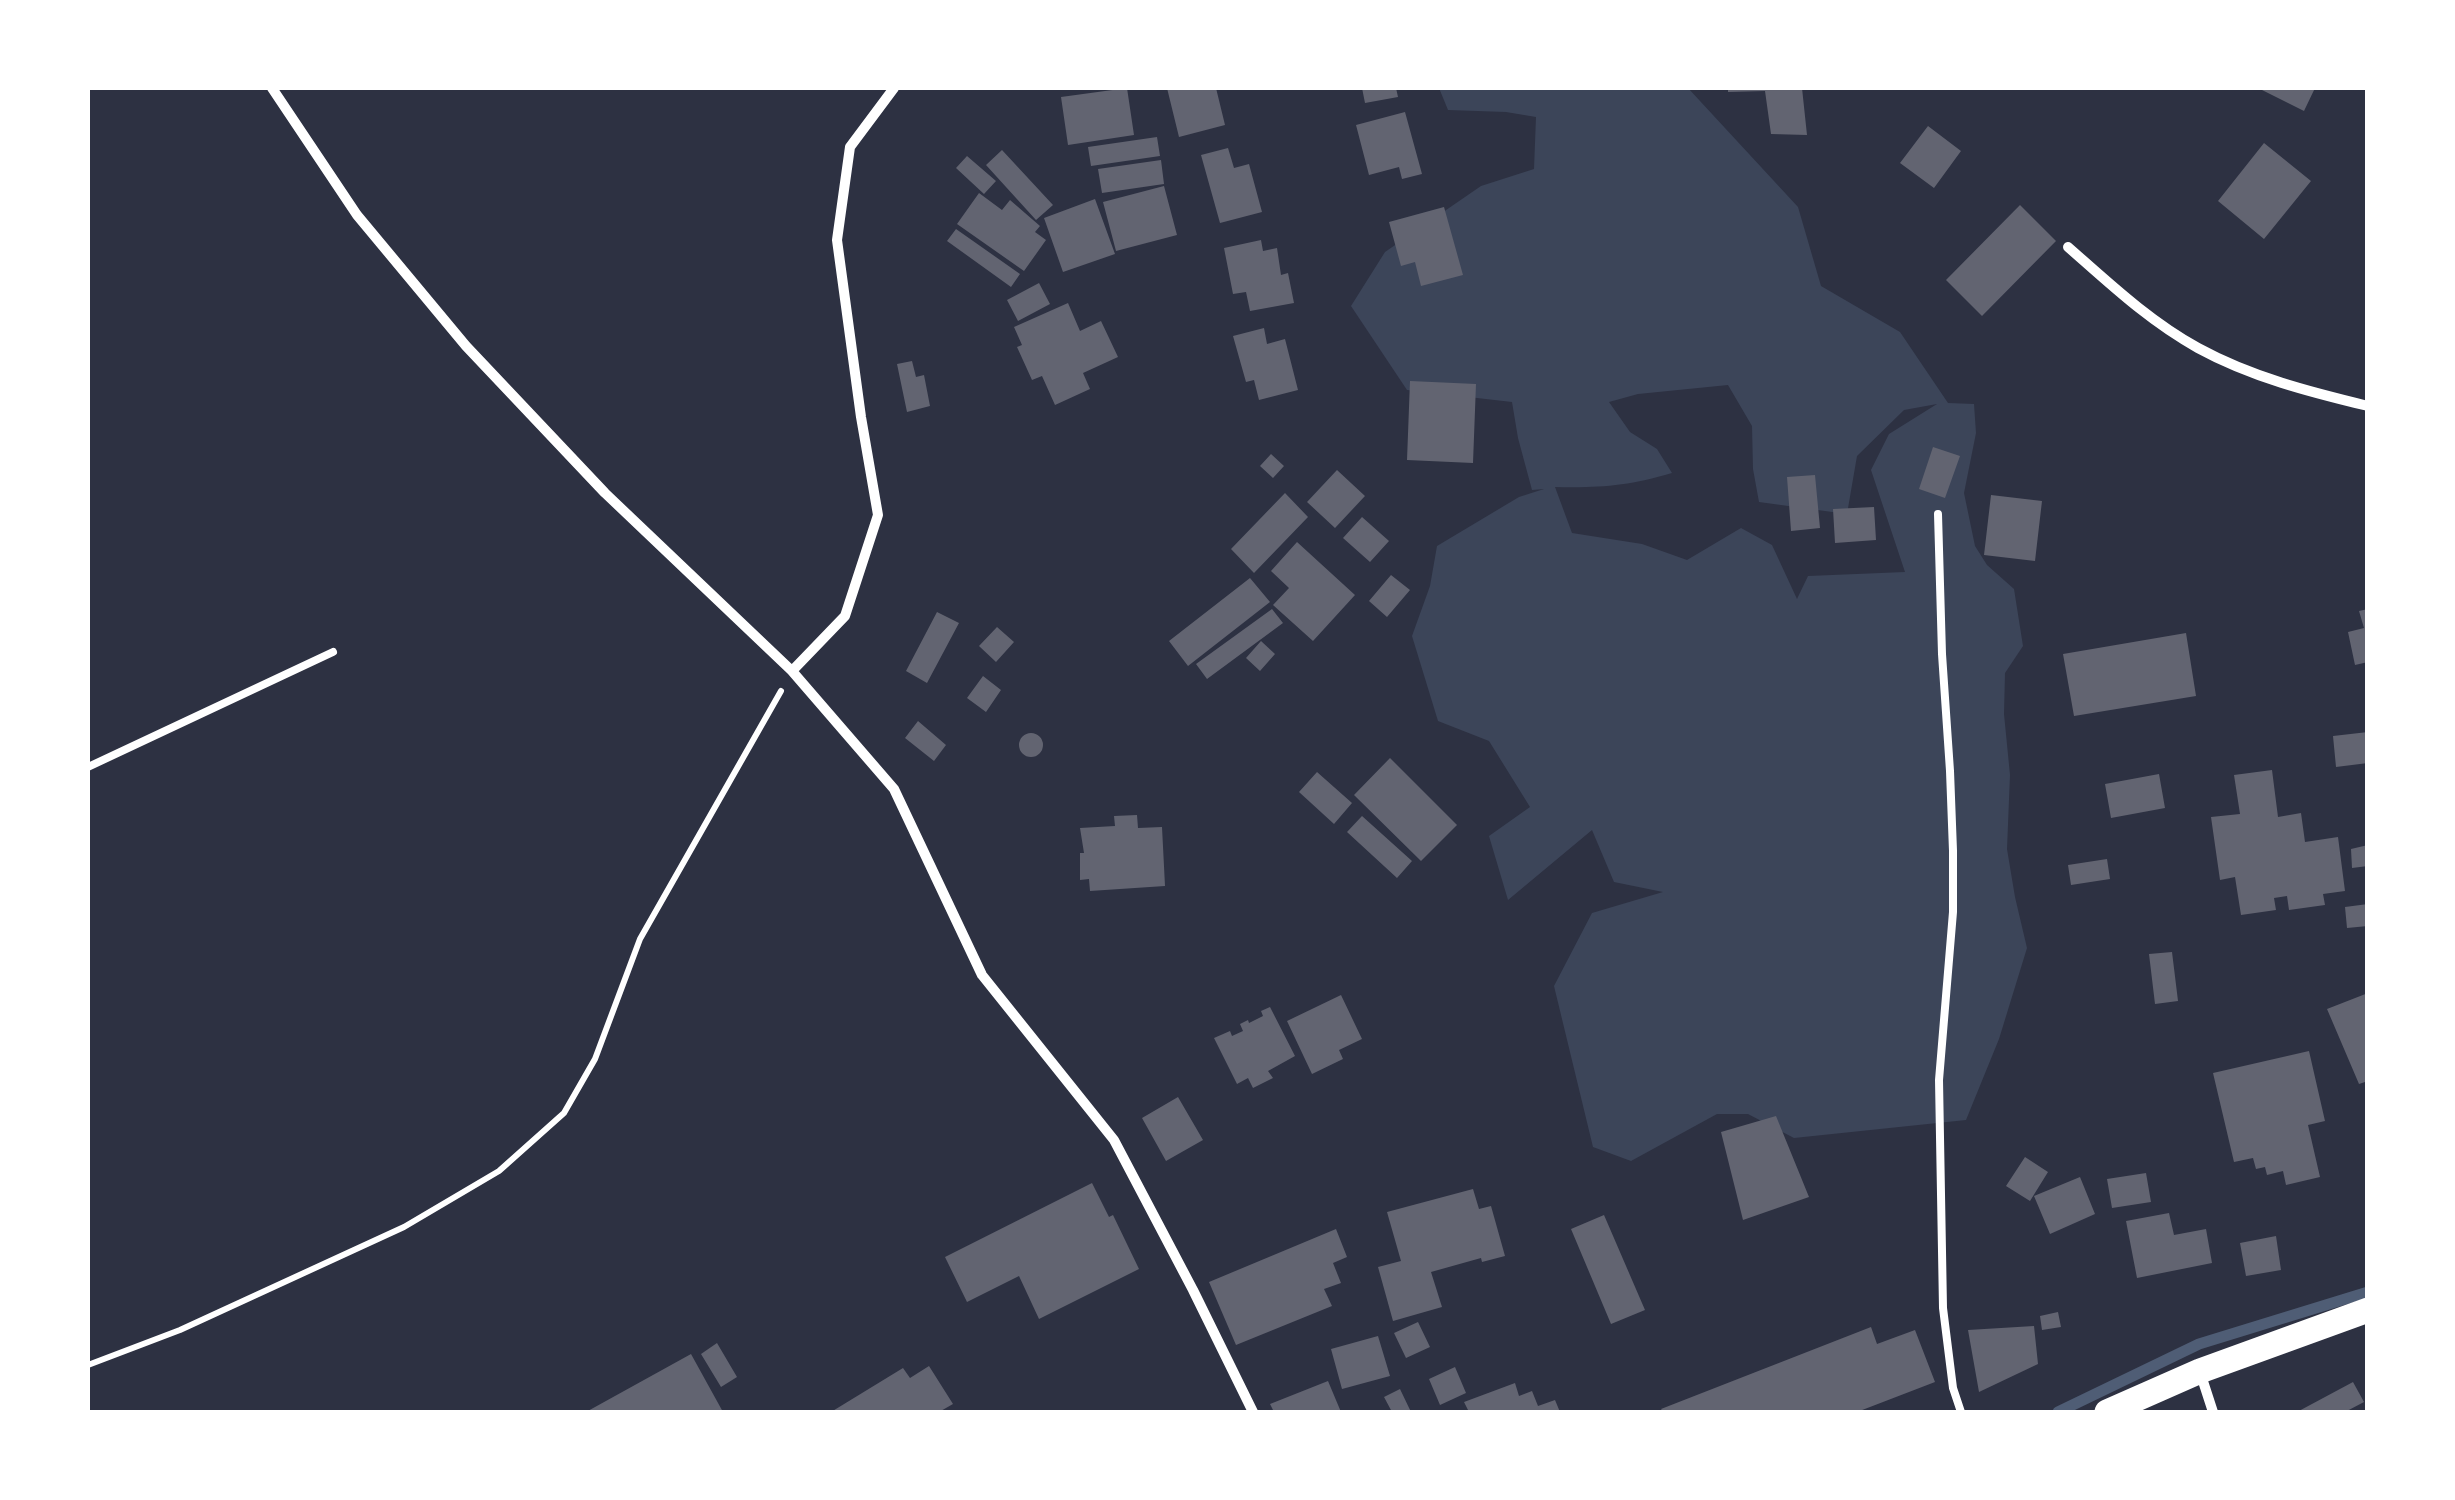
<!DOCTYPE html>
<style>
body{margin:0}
#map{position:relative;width:2455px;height:1500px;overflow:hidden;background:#2d3142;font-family:"Titillium Web",sans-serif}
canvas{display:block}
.frame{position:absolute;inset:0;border:90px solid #fff;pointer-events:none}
</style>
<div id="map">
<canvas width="2455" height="1500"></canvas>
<div class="frame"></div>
</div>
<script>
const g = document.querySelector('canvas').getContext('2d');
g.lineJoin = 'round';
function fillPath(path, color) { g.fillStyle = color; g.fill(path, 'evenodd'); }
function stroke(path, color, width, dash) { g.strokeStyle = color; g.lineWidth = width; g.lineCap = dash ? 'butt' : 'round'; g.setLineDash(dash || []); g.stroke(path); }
const green = new Path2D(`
 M1439 88H1688L1798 207 1821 286 1900 332 1948 403 1974 404 1976 433 1964 493 1975 546 1987 565 2014 589 2023 646 2005 673 2004 714 2010 775 2007 849 2015 897 2027 948 1999 1039 1966 1120 1794 1138 1748 1114H1717L1631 1161 1593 1147 1554 986 1592 913 1663 892 1614 882 1592 830 1508 900 1489 836 1530 807 1489 741 1438 721 1412 636 1430 586 1437 546 1519 497 1544 489 1532 490 1518 438 1512 402 1407 390 1351 306 1385 252 1481 186 1534 169 1536 117 1506 112 1448 110ZM1728 385 1752 426 1753 469 1759 502 1847 514 1857 456 1904 410 1937 404 1889 434 1871 470 1905 572 1808 576 1797 599 1772 545 1741 528 1687 560 1642 544 1572 533 1555 487C1600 488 1628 486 1672 473L1657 449 1630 432 1609 402 1638 394Z`);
const stream = new Path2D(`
 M2058 1412 2199 1344 2368 1292`);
const building = new Path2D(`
 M1127 88 1134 135 1068 145 1061 97Z
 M1167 88H1216L1225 125 1179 137Z
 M1362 88H1396L1398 97 1365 103Z
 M1728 88H1802L1807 135 1771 134 1765 91 1728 92Z
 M2263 88H2315L2304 111 2262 90Z
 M1405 112 1422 174 1402 179 1399 167 1369 175 1356 125Z
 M1928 126 1961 151 1934 188 1900 163Z
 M1157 137 1160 156 1091 166 1088 147Z
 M2264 143 2311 181 2264 239 2218 201Z
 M1228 148 1234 168 1249 164 1262 212 1220 223 1201 155Z
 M1002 150 1053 205 1036 220 986 165Z
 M967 156 996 181 984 194 956 168Z
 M1161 160 1164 184 1102 193 1098 169Z
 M1164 186 1177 235 1116 251 1103 202Z
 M979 193 1002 210 1010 200 1040 226 1035 232 1046 240 1024 271 957 224Z
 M1095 199 1115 254 1063 272 1044 218Z
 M2020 205 2056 241 1982 316 1946 280Z
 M1444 207 1463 275 1421 286 1415 262 1401 266 1389 222Z
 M956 229 1020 274 1011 287 947 241Z
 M1261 240 1263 251 1277 248 1281 275 1288 273 1294 303 1250 311 1246 292 1233 294 1224 248Z
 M1039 283 1050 304 1018 321 1007 300Z
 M1068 303 1080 331 1101 321 1118 357 1083 373 1090 389 1055 405 1042 376 1032 380 1017 347 1022 345 1014 327Z
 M1264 328 1267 344 1285 339 1298 390 1259 400 1254 380 1246 382 1233 336Z
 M912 361 916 377 924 375 930 406 907 412 897 364Z
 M1410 381 1476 384 1473 463 1407 460Z
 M1933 447 1960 456 1945 498 1919 489Z
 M1271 454 1284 466 1273 478 1260 466Z
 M1337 470 1365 496 1335 528 1307 502Z
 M1815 475 1820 528 1791 531 1787 477Z
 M1285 493 1308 517 1254 573 1231 549Z
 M1991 495 2042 501 2035 561 1984 555Z
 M1874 507 1876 540 1835 543 1833 509Z
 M1362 517 1389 541 1370 562 1343 538Z
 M1297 542 1355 595 1313 641 1273 605 1289 588 1271 571Z
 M1391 575 1410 590 1387 617 1369 601Z
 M1250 578 1270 602 1188 666 1169 641Z
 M1272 609 1283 623 1207 679 1196 664Z
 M2368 609V662L2355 665 2348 632 2364 628 2359 611Z
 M937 612 959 623 927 683 906 671Z
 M997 627 1014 642 996 662 979 646Z
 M2186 633 2196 696 2074 716 2063 654Z
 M1261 641 1275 654 1260 671 1246 658Z
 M983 676 1001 690 986 712 967 698Z
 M918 721 946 745 934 761 905 738Z
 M2368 732V763L2336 767 2333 736Z
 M1019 745a12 12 0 1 1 24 0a12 12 0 1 1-24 0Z
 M1390 758 1457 825 1421 861 1354 795Z
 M2272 770 2278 817 2301 813 2305 842 2338 837 2345 891 2323 894 2325 905 2289 910 2287 896 2274 898 2276 910 2241 915 2235 877 2220 880 2211 817 2240 814 2234 775Z
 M1317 772 1352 803 1334 824 1299 792Z
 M2159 774 2165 808 2111 818 2105 784Z
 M1137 815 1138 828 1162 827 1165 886 1090 891 1089 879 1080 880V853H1084L1080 828 1115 826 1114 816Z
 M1362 816 1412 861 1397 878 1347 832Z
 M2368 845V866L2352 868 2351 849Z
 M2107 859 2110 879 2071 885 2068 865Z
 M2368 904V926L2347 928 2345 907Z
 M2172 952 2178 1001 2155 1004 2149 954Z
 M2368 993V1081L2359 1084 2327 1009Z
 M1341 995 1362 1039 1339 1050 1343 1059 1312 1074 1287 1021Z
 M1270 1007 1295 1056 1268 1071 1273 1078 1253 1088 1248 1078 1237 1084 1214 1038 1230 1031 1232 1036 1243 1031 1240 1024 1248 1020 1249 1023 1263 1016 1261 1011Z
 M2309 1051 2325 1121 2308 1125 2320 1177 2286 1185 2283 1171 2267 1175 2265 1167 2256 1169 2253 1158 2234 1162 2213 1073Z
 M1178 1097 1203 1140 1166 1161 1142 1118Z
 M1776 1116 1809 1197 1743 1220 1721 1132Z
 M2025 1157 2048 1172 2030 1201 2006 1186Z
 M2146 1173 2151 1202 2112 1208 2107 1179Z
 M2080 1177 2095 1214 2050 1234 2034 1196Z
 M1092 1183 1109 1217 1113 1215 1139 1269 1039 1319 1019 1276 967 1302 945 1257Z
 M1473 1189 1479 1209 1491 1206 1505 1256 1482 1262 1481 1258 1431 1272 1442 1307 1393 1321 1378 1267 1401 1261 1387 1212Z
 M2169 1213 2174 1235 2206 1229 2212 1263 2137 1278 2126 1221Z
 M1604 1215 1645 1310 1611 1324 1571 1229Z
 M1336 1229 1347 1257 1333 1263 1341 1283 1324 1289 1332 1306 1236 1345 1209 1282Z
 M2276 1236 2281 1270 2246 1276 2240 1243Z
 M2058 1312 2061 1327 2042 1330 2040 1316Z
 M1418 1322 1430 1347 1406 1358 1394 1333Z
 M2034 1326 2038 1364 1979 1392 1968 1330Z
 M1871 1327 1877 1344 1915 1330 1935 1382 1857 1412H1663L1661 1409Z
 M1378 1336 1390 1376 1342 1389 1331 1349Z
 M717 1343 737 1377 721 1387 701 1354Z
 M691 1354 723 1412H586Z
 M929 1366 953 1404 939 1412H831L903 1368 910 1378Z
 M1455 1367 1466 1393 1440 1405 1429 1379Z
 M1328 1381 1341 1412H1274L1270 1404Z
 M2353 1382 2364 1402 2345 1412H2297Z
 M1515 1383 1519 1396 1532 1391 1538 1406 1555 1400 1560 1412H1469L1464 1402Z
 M1400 1389 1411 1412H1392L1384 1397Z`);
const path = new Path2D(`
 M88 1365 180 1330 404 1227 499 1171 564 1113 595 1059 640 939 781 691`);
const service = new Path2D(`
 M1938 514 1942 654 1950 771 1953 851V912L1939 1080 1943 1308 1953 1388 1961 1412
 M88 767 333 652`);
const minor = new Path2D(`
 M272 88 357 215 466 346 605 493 792 671 894 789 982 975 1114 1140 1193 1290 1253 1412
 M2068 247C2109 283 2149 321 2198 348 2251 377 2310 392 2368 406
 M792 671 845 616 878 515 861 417 837 240 850 147 894 88
 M2200 1372 2213 1412`);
const primary = new Path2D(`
 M2107 1412 2200 1371 2368 1310`);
fillPath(green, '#3c4559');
stroke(stream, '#4f5d75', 11);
fillPath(building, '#626471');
stroke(path, '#fff', 6);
stroke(service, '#fff', 8);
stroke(minor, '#fff', 10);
stroke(primary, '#fff', 25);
</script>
